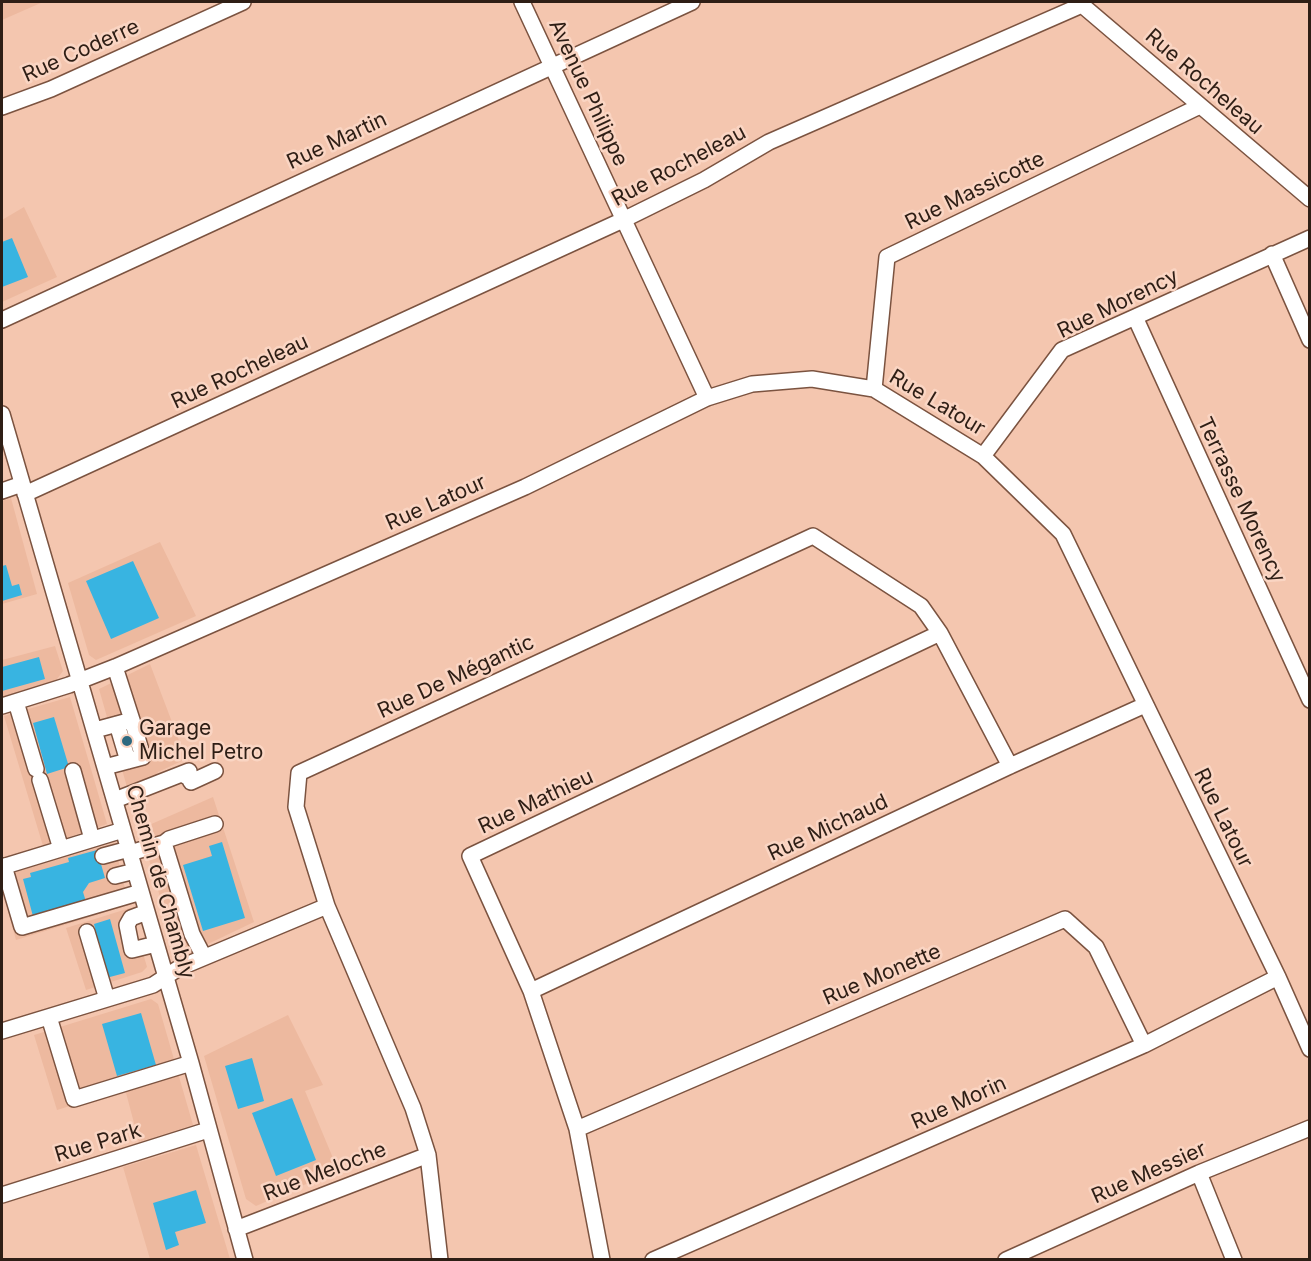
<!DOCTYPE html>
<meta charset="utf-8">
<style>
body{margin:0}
#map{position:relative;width:1311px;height:1261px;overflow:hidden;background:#f4c6af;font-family:Inter,sans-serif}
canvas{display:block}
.frame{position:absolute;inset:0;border:3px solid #2e1e15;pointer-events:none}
</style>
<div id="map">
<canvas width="1311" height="1261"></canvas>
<div class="frame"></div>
</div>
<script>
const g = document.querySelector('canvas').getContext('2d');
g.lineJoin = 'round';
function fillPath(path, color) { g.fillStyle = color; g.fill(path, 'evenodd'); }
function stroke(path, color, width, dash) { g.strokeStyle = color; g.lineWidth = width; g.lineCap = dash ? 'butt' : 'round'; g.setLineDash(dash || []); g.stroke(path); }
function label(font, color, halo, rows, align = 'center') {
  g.font = font + ' Inter,sans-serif'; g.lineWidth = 5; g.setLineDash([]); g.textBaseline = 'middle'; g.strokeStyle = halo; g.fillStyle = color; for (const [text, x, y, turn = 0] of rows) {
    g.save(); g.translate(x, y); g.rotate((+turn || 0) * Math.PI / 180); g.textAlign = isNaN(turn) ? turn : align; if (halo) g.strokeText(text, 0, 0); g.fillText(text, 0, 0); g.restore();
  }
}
const built = new Path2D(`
 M2 2H43L2 20Z
 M24 207 57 277 2 302V220Z
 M11 498 37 594 2 604V501Z
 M160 542 196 616 96 660 89 655 68 583Z
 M55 646 63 671 54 683 2 698V660Z
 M150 664 186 759 158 772 153 780 127 787 99 689Z
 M70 697 107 824 43 846 4 716Z
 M213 797 254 922 187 954 176 951 140 829Z
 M114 843 129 905 16 940 2 889V876Z
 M130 908 147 967 142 972 86 990 66 928Z
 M151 999 158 1004 193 1125 139 1142 125 1089 57 1110 34 1035Z
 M288 1015 323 1085 305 1091 338 1170 256 1206 246 1199 204 1056Z
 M196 1145 230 1259H150L123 1167Z`);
const building = new Path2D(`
 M12 238 28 277 2 287V242Z
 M133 561 159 618 111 639 86 581Z
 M6 565 12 586 19 584 22 595 2 601V566Z
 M39 657 45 679 2 691V667Z
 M54 717 69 767 47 774 33 723Z
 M222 842 245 918 203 931 183 865 212 856 209 846Z
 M97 850 105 878 89 883 83 892 87 905 34 920 23 879 31 877 30 873 69 862 68 858Z
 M110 919 125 973 106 978 94 924Z
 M141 1013 156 1065 117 1076 102 1024Z
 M252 1058 264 1101 238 1109 225 1066Z
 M292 1098 316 1160 276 1176 252 1113Z
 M196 1190 206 1223 175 1232 179 1245 166 1250 153 1203Z`);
const minor = new Path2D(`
 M522 2 707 398
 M2 107 51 89 243 2
 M1272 254 1310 340
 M1135 317 1310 700
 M2 320 692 2
 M874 389 887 257 1200 106
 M2 414 191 1063 245 1260
 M983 456 1062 350 1310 238
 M2 491 22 484
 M25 494 623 220 704 180 769 142 1082 5 1310 199
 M115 667 132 720
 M16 702 36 769
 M2 706 69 685 115 667 525 487 707 398 752 384 812 379 874 389 983 456 1063 534 1278 977 1310 1049
 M117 724 128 761
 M95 730 132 720 143 757 105 767
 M73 771 92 839
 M182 774 189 778 191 782 215 771
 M40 780 61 849
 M115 800 189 771
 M164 843 169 839 215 824
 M130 853 164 843 192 934 204 957
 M103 856 129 849
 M4 866 22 927 141 892
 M2 867 123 830
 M115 876 135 871
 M147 912 131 918 127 925 132 950 156 944
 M87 932 107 999
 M531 991 1010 766 1145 705
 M49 1017 74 1099 191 1063
 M2 1031 153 985 179 968 327 906
 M577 1129 1065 919 1096 947 1144 1045
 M1199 1173 1234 1260
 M2 1195 208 1130
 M236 1229 428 1155
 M440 1260 428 1155 413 1108 327 906 296 807 299 773 813 536 921 606 940 633 1010 766
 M602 1260 577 1129 531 991 470 856 940 633
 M653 1260 1144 1045 1278 977
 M1006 1260 1199 1173 1310 1128`);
const markers = [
 [127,741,6,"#2d6980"]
];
const streetNames = [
 ["Rue Coderre",81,51,-24],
 ["Rue Rocheleau",1204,82,41],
 ["Avenue Philippe",588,93,65],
 ["Rue Martin",337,141,-25],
 ["Rue Rocheleau",679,166,-28],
 ["Rue Massicotte",975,191,-26],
 ["Rue Morency",1118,304,-26],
 ["Rue Rocheleau",240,372,-25],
 ["Rue Latour",937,403,31],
 ["Terrasse Morency",1241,500,65],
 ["Rue Latour",436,503,-24],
 ["Rue De Mégantic",456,677,-25],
 ["Rue Mathieu",536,802,-25],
 ["Rue Latour",1223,818,64],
 ["Rue Michaud",828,828,-25],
 ["Chemin de Chambly",160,882,74],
 ["Rue Monette",882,975,-23],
 ["Rue Morin",959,1103,-24],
 ["Rue Park",98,1143,-17],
 ["Rue Meloche",325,1172,-21],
 ["Rue Messier",1149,1173,-24]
];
const poiNames = [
 ["Garage",139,729],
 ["Michel Petro",139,753]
];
fillPath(built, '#edb99f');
fillPath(building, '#38b4e1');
stroke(minor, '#7b5340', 18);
stroke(minor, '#fff', 15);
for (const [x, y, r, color] of markers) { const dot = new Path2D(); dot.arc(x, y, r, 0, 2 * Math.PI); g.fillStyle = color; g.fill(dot); stroke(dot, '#fad5c3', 2); }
label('21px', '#2e1e15', '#fad5c3', streetNames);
label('21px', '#2e1e15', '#fad5c3', poiNames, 'left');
</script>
